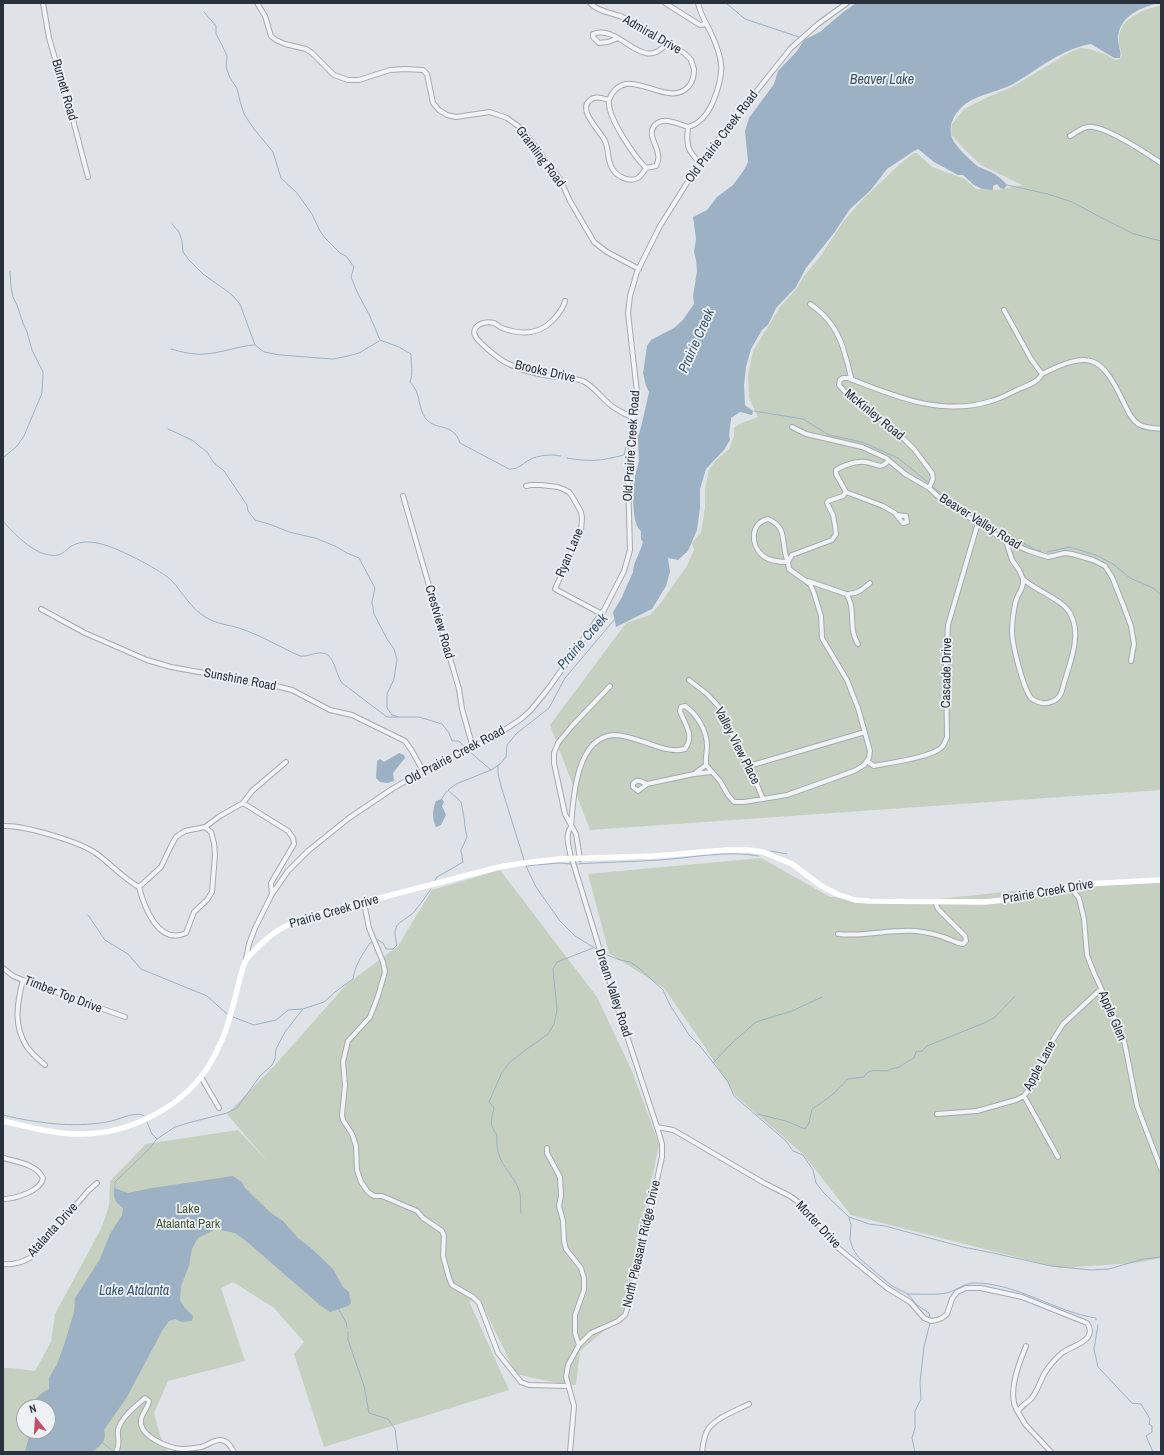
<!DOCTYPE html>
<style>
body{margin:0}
#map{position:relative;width:1164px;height:1455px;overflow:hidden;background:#dfe2e7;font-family:"Archivo Narrow",sans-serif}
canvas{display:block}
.frame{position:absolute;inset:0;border:4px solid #29313c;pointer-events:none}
.north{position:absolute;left:16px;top:1399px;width:40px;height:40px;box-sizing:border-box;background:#eef1f4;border:1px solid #9fa4aa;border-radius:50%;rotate:343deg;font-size:11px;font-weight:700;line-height:16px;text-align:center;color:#29313c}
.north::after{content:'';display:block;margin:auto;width:14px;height:18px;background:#c24d67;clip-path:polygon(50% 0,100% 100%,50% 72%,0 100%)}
</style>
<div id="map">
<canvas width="1164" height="1455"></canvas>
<div class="frame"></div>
<div class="north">N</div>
</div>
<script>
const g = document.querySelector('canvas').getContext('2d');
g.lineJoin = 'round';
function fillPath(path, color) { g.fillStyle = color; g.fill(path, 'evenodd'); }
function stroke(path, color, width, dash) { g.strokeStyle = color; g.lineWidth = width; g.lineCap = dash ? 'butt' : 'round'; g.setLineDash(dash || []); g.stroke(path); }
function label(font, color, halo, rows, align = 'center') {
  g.font = font + ' "Archivo Narrow",sans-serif'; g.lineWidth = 3.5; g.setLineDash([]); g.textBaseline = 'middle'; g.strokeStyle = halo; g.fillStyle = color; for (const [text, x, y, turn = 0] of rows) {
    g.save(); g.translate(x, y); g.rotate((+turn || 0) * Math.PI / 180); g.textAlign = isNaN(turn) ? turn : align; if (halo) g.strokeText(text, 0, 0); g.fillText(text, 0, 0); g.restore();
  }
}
const green = new Path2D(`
 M1161 5V790L590 830 550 725 626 623 650 615 660 604 687 566 694 550 692 543 701 532 705 508V489L709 470 715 461 729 449 734 436V428L741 423 758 417 749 398 748 375 753 351 780 307 797 288 804 276 820 257 843 222 860 202 881 182 901 163 914 153H917L932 167 965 179 976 189 996 190 1022 185 981 165 964 149 951 134 952 124 964 109 988 97 1012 87 1070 52 1080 48 1089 49 1105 54 1115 60 1120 59 1122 56C1121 50 1118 43 1119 37 1121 17 1144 10 1161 5Z
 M761 858 830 897 937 899 1073 885 1161 880V1258L1135 1263 1059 1268 851 1215 804 1155 735 1095 703 1044 664 988 609 953 588 874Z
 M500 870 597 997 631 1069 659 1144 624 1314 580 1351 576 1385H567L516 1374 481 1302 469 1301 509 1390 324 1447 294 1354 304 1342 274 1308 233 1282 221 1288 245 1361 168 1381 154 1413 160 1435 168 1452H3V1368H12L35 1371 51 1342 55 1314 101 1229 109 1206 110 1181 146 1144 238 1130 268 1162 301 1188 268 1162 227 1114 275 1065 346 985 398 946 432 890ZM24 1407H48V1431H24Z`);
const water = new Path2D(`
 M856 3H1159C1141 7 1118 17 1118 39 1118 46 1122 52 1120 58H1114L1091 44C1061 49 1039 69 1013 84 998 92 975 95 963 106 953 115 948 126 952 138 955 146 972 162 979 167 983 169 987 170 991 172 997 175 1002 179 1007 185L1004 189 1000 188 997 184 993 186V190L982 189 974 185 963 175H958L934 162 918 149 914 151 887 169 870 191 850 209 834 233 806 268 796 287 776 308 768 325 762 330 751 349 746 367 744 385 745 405 753 411 752 415 740 412 731 418C731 425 728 433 730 440L724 450 706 469 700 489V508L697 530 688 551 678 560 668 558 670 572 666 586 652 609 616 627 613 612 621 599 633 572C633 563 641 551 643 542L641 539V531C631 525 633 487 635 476 636 471 638 466 639 461 639 454 638 446 638 439L636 437 639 434 642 423 649 392 646 386 643 373 647 346 651 340 674 328 682 321 694 304 693 296 697 271 696 260 694 252 696 239 693 217 707 210 717 197 733 185 744 170 748 162 745 131 749 118 774 84 778 71 797 51 804 40 820 32 842 13Z
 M399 753 404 755 405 758 393 773 394 781 387 783 380 782 376 778 377 761 380 759 384 762Z
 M442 799 444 802 442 806 446 815 441 825 436 827C432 818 432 810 436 801Z
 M233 1176 242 1182 245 1188 271 1213 283 1221 298 1238 312 1249 333 1269 343 1287 349 1292 351 1303 348 1306 330 1312 321 1306 246 1241 235 1233 216 1229 198 1238 192 1249 189 1266 181 1286 180 1300 185 1308 193 1316 192 1321 182 1322 175 1319 169 1321 162 1331 127 1397 104 1430C107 1442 101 1444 93 1452H25L30 1431H48V1407H31C35 1398 41 1393 49 1389V1378L57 1364 64 1345 74 1312 75 1298 100 1259 110 1234 122 1215 123 1208C115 1202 113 1198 114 1188L128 1193 152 1188Z`);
const stream = new Path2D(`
 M726 3 745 19 799 37
 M204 12 216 26V34L222 45 227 56 226 67 230 78 237 88 240 101 244 114 254 129 273 152 281 178 297 193 312 214 320 231 325 238 340 253 346 256 354 267 351 277 358 294 369 314 380 340 399 347 411 354C411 362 413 375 410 382 422 394 417 407 426 419 436 431 453 422 460 443L509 469C520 469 520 465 529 460 538 455 551 454 561 456
 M1007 185 1048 194 1072 202 1102 218 1134 234 1161 241
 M172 224 179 232 182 241 183 252 189 260 203 274 231 294 240 304 255 345 264 352 280 355 333 359 348 356 359 353 379 341
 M171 349C182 352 193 355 205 354 222 353 238 346 254 345
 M754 411 803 419 829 435 862 442 898 458 929 483
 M168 429 192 440 207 452 214 463 224 471 247 505 248 511 255 520 272 525 289 532 315 538 335 546 347 553 359 558 375 588 372 602 374 614 387 639 394 649 397 659 394 679 387 694V708L392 715 399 717H419L442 724 449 733 452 741H459L466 749
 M3 458 17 446 24 436 42 393 43 372 32 350 27 332 23 323 17 305 13 297 11 287 10 271
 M567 458C590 462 601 461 624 455L629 435
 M933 487C964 512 1001 531 1036 550L1041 551
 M3 521C15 535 38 559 58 555 63 554 66 550 70 547 82 539 96 542 108 546 123 551 161 570 172 581 183 593 192 610 207 618 217 624 229 625 239 628 260 635 280 647 300 656 308 657 315 652 322 653 334 653 336 675 342 683L387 717H398
 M1047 552 1070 547 1096 555 1113 564 1130 578 1153 588 1161 595
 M470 752 491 770
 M498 766V774L501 786 524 860
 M441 800 447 791
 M771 851 787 854
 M571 864 559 863 526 866 536 887 560 921 575 936 598 950
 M576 864C604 862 631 862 659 860 692 858 726 850 759 856
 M434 882 437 877 463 862 461 850 467 837 465 827 464 817 461 802 448 790 456 784 491 770 500 764 506 757 507 745 516 734 549 708 565 678 615 619
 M88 915 105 940 128 954 141 969 207 996 227 1014
 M378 940 383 943 386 949H393L397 945C391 921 400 925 414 912 420 905 426 896 431 889
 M602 953 620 960 630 962 639 968 663 990 670 1005 689 1035 700 1046 722 1074 728 1082 734 1096 786 1141 793 1151 803 1155 813 1170 816 1183 824 1193 849 1217 869 1224 885 1226 963 1247 993 1253 1051 1266 1091 1270 1109 1269 1143 1259 1161 1257
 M233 1017 254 1025 276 1020 288 1010 302 1009
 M713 1063 732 1043 756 1022 792 1011 822 997
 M757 1114 786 1121 805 1129 809 1123 812 1109C824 1101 839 1091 847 1079L864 1077C868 1068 878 1071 887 1071 891 1068 895 1069 899 1067 904 1064 908 1061 914 1058L916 1052 922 1051 927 1046 984 1023 994 1018 1015 996
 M3 1115C36 1123 73 1128 107 1122 119 1120 131 1112 143 1115L144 1116
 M147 1122 152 1134 157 1139
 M115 1189V1182L147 1151 157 1139 175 1127 188 1123 227 1113 237 1108 260 1076 272 1065 275 1059 276 1049 285 1032 303 1009 324 1002 335 992 353 979C355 965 362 955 370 943L372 942
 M521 1213C520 1207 521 1200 520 1194 515 1172 494 1165 497 1135 489 1124 491 1120 494 1108L489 1102 502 1072 510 1062 524 1051 548 1034 554 1024 557 1010 553 969 557 962 593 948
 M849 1218 851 1225 850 1240 853 1249 859 1258 892 1286 908 1294 917 1305 929 1313 930 1317
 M908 1294C918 1294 938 1295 947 1293 955 1291 963 1284 973 1283 1015 1282 1055 1312 1096 1318V1320
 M338 1308 346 1322 347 1328
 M1098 1325 1094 1349 1098 1367 1132 1403 1141 1404 1150 1419 1149 1424 1152 1426V1432L1146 1436 1153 1452
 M348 1332V1340L364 1386 369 1413 388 1419 395 1429 398 1452
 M103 1443 113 1451
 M915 1452 912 1438 915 1428V1411L921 1399 920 1382 924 1347 930 1323
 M956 1452H958`);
const minor = new Path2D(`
 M43 3 49 38 72 116 88 177
 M257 3 265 16 271 36 276 40 285 44 306 49 312 53 334 75 348 80H359L390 70 405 69 423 70 427 74 433 103 439 110 447 115 456 117 490 112 507 118 522 129 560 179 570 201 594 242 607 252 639 269
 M590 3C598 12 614 13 625 18 640 24 653 34 667 43 675 48 686 52 691 60 692 63 693 67 694 69 694 76 693 81 689 86 673 105 645 81 626 84 621 85 618 87 615 90 613 92 610 97 609 100 606 116 635 157 646 168L656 166C665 150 644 137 655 125 664 116 678 124 688 127
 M665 3 700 25 706 24
 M618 38 608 42 599 43 593 37V34C621 23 642 75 667 43
 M609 100C602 98 595 95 589 101 578 111 601 132 605 141 609 149 607 160 612 168 616 176 629 183 638 178 641 176 644 171 646 168
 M688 127C700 124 708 113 713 102 725 72 724 60 710 31 705 22 700 13 698 3
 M688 127C686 145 687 150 700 163
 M1070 136C1077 132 1085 125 1093 127 1110 129 1146 153 1161 163
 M565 301C563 309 559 314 552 321 538 335 521 335 502 328 499 327 497 324 494 323 488 321 478 323 475 329 472 335 478 340 482 344 490 351 499 360 509 364 521 370 537 374 550 376 561 378 572 377 583 381 595 387 602 399 613 407 619 411 627 415 634 418
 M810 304C828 316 840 334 845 355 848 363 849 372 852 380
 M1004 310 1031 359 1042 374
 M1042 374C1090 350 1101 355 1124 403 1128 411 1132 421 1140 425 1146 428 1154 428 1161 429
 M792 427 806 434 862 447 886 458 905 474 929 488 942 500 978 523 1006 541 1029 551 1048 557 1065 553 1072 554 1093 560 1105 566 1112 577 1124 607 1131 626 1134 644 1131 661
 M526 486 531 485H541L558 487 563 489 569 492 572 496 581 512 582 518 581 530 555 589 602 614
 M929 488 933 479 932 473 914 449 895 430 845 392 839 385 840 380 843 378H848C894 396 942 417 991 401 1000 399 1008 394 1017 390 1025 386 1038 383 1042 374
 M846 492 883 506 895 513 901 521 903 523 907 522 906 516 897 515
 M846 492 836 474V470C844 465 856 461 865 462 876 463 880 471 889 460
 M403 496 459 689 462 709 473 748
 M768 519C789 527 780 545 788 562 780 562 770 561 763 556 750 545 750 523 768 519Z
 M1006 541 1012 560 1019 570 1023 579
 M1023 579C1036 591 1063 599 1071 615 1081 635 1071 660 1065 680 1063 684 1063 691 1060 695 1057 701 1048 704 1042 703 1038 702 1034 701 1031 698 1023 688 1012 644 1012 631 1012 625 1013 616 1014 610 1015 606 1015 602 1017 598 1020 590 1024 588 1023 579Z
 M808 581 846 594C855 605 850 622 854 635 855 638 856 641 858 644
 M846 594C856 595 863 589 870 583
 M41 609 85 633 147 660 171 667 210 674 229 680 276 686 292 690 330 710 352 715 405 741 412 751 423 771
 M689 680 707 694 721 709 735 742 755 780 763 799
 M867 761 874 766 879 765C895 762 925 758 938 750 944 747 945 742 947 737L946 664 948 625 978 523
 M749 766 865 732
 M694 774 711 772
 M647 784 638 791 633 787V784L636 781H640L647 784 694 774 706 765
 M243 803 288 831 293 838 294 844 271 883 272 894
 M3 826C24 825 81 842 97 854 112 865 123 878 139 887
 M571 859C570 849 564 835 571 827 573 799 576 737 614 735 625 735 634 739 644 742 657 746 671 753 685 749 695 735 685 725 680 711L681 707 685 706C697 714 707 731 707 746 707 753 705 758 706 765L720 781 728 795 734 802H744L787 795 854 771 864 765 869 758 870 751 858 708 847 680 822 638 821 616 814 593 810 584 789 569 788 562 792 555 832 540 836 534 835 526 833 515 827 503 828 501 843 496 846 492
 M580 859 576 834 565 814 554 763V753L558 743 572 726 610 686
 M139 887 161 867 171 846 176 837 185 831 205 827 220 816 243 803 252 791 286 762
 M139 887C144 906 158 946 186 933L194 912 207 900 212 892 215 855 214 843 211 832 205 827
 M1073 887 1075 893 1079 898 1084 919 1087 955 1094 973 1122 1034 1125 1045 1137 1106 1161 1169
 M364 903 369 928 383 962 385 972 378 996 370 1017 348 1041 343 1062 345 1085 342 1115 343 1120 352 1134 356 1146 357 1170 361 1182 368 1192 374 1196H382L417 1211 423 1218 442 1231 444 1236 443 1256 449 1278 452 1285 473 1297 479 1303 498 1353 521 1382 529 1385 568 1386
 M838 934C864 937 889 929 916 931 924 932 935 934 943 937 950 939 956 943 963 944L966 941 965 936 938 909 935 902
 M246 959 249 944 255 928 272 894 288 871 308 851 349 818 392 789 423 771 494 737 521 719 531 710 548 689 604 610 624 571 630 550 628 476 637 392 628 313 630 296 637 272 660 226 697 167 723 133 791 48 818 24 847 3
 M3 968 13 976 23 980 125 1017
 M23 980C17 1003 13 1026 27 1047 32 1054 39 1060 45 1065
 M201 1077 219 1108
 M1024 1096 1058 1157
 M937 1114 977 1111 1016 1100 1024 1096 1034 1082 1048 1048 1063 1024 1101 989
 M657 1127 673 1130 682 1135 764 1183 790 1196 801 1204 837 1247 887 1288 910 1302 924 1318 931 1321 937 1320 942 1318 947 1314 952 1299 957 1292 966 1288H981L1022 1297 1087 1323C1090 1327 1091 1333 1088 1337 1082 1345 1070 1347 1062 1353 1055 1359 1049 1366 1044 1374 1040 1382 1037 1392 1031 1399 1026 1404 1021 1405 1018 1412L1025 1424 1051 1452
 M547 1148V1153L560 1177 561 1196 559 1206 563 1221 564 1241 566 1249 581 1268 584 1278V1290L575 1315V1333L579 1345
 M3 1158C17 1162 36 1164 43 1178 41 1191 15 1199 3 1199
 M3 1264C14 1265 22 1263 31 1257L89 1190 97 1183
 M1018 1412C1006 1395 1019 1363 1026 1346
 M116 1452C121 1443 117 1439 118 1430 121 1417 136 1406 145 1398L149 1401C148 1408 142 1413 141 1420 139 1437 169 1448 182 1449 188 1449 195 1448 201 1447 207 1446 214 1439 221 1440 228 1441 231 1447 234 1452
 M570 1452 574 1406 566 1377 568 1365 579 1345 591 1333 618 1321 625 1315 630 1301 662 1157V1144L657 1127 619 1012 572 859
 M702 1452C703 1445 704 1437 707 1431 713 1419 737 1410 749 1404`);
const secondary = new Path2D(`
 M3 1121C28 1127 54 1134 81 1134 128 1134 179 1109 206 1070 213 1060 219 1047 224 1035 230 1019 234 1002 238 986 240 978 242 969 245 962 248 956 254 951 259 946 275 930 289 923 311 916L499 867 523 863 559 859 654 856 726 850H749L763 852 792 864 823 887 839 895 855 900 870 901 985 902 1004 900 1085 884 1161 880`);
const streetNames = [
 ["Admiral Drive",652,35,30],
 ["Burnett Road",64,90,74],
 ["Old Prairie Creek Road",722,137,-53],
 ["Gramling Road",540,157,53],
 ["Brooks Drive",545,372,13],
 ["McKinley Road",874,415,39],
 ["Old Prairie Creek Road",632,446,-86],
 ["Beaver Valley Road",980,522,32],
 ["Ryan Lane",570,553,-67],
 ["Crestview Road",439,622,74],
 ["Cascade Drive",947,673,-89],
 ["Sunshine Road",240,680,11],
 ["Valley View Place",737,746,63],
 ["Old Prairie Creek Road",455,756,-28],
 ["Prairie Creek Drive",1048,892,-10],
 ["Prairie Creek Drive",334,912,-16],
 ["Dream Valley Road",613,993,72],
 ["Timber Top Drive",63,995,21],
 ["Apple Glen",1112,1016,67],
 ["Apple Lane",1040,1066,-62],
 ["Morter Drive",818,1225,47],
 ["Atalanta Drive",53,1230,-48],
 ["North Pleasant Ridge Drive",642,1244,-77]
];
const parkNames = [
 ["Lake",188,1210],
 ["Atalanta Park",188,1225]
];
const waterNames = [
 ["Beaver Lake",882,80],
 ["Prairie Creek",697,341,-66],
 ["Prairie Creek",583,642,-49],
 ["Lake Atalanta",134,1291]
];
fillPath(green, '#c5d0c0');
fillPath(water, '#9cb2c4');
stroke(stream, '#9cb2c4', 1);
stroke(minor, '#a5a9b0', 6);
stroke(minor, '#f1f3f5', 4);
stroke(secondary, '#fff', 5.5);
label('13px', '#29313c', '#eef1f4', streetNames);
label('13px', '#405737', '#eef1f4', parkNames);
label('italic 14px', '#37536d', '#eef1f4', waterNames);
</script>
